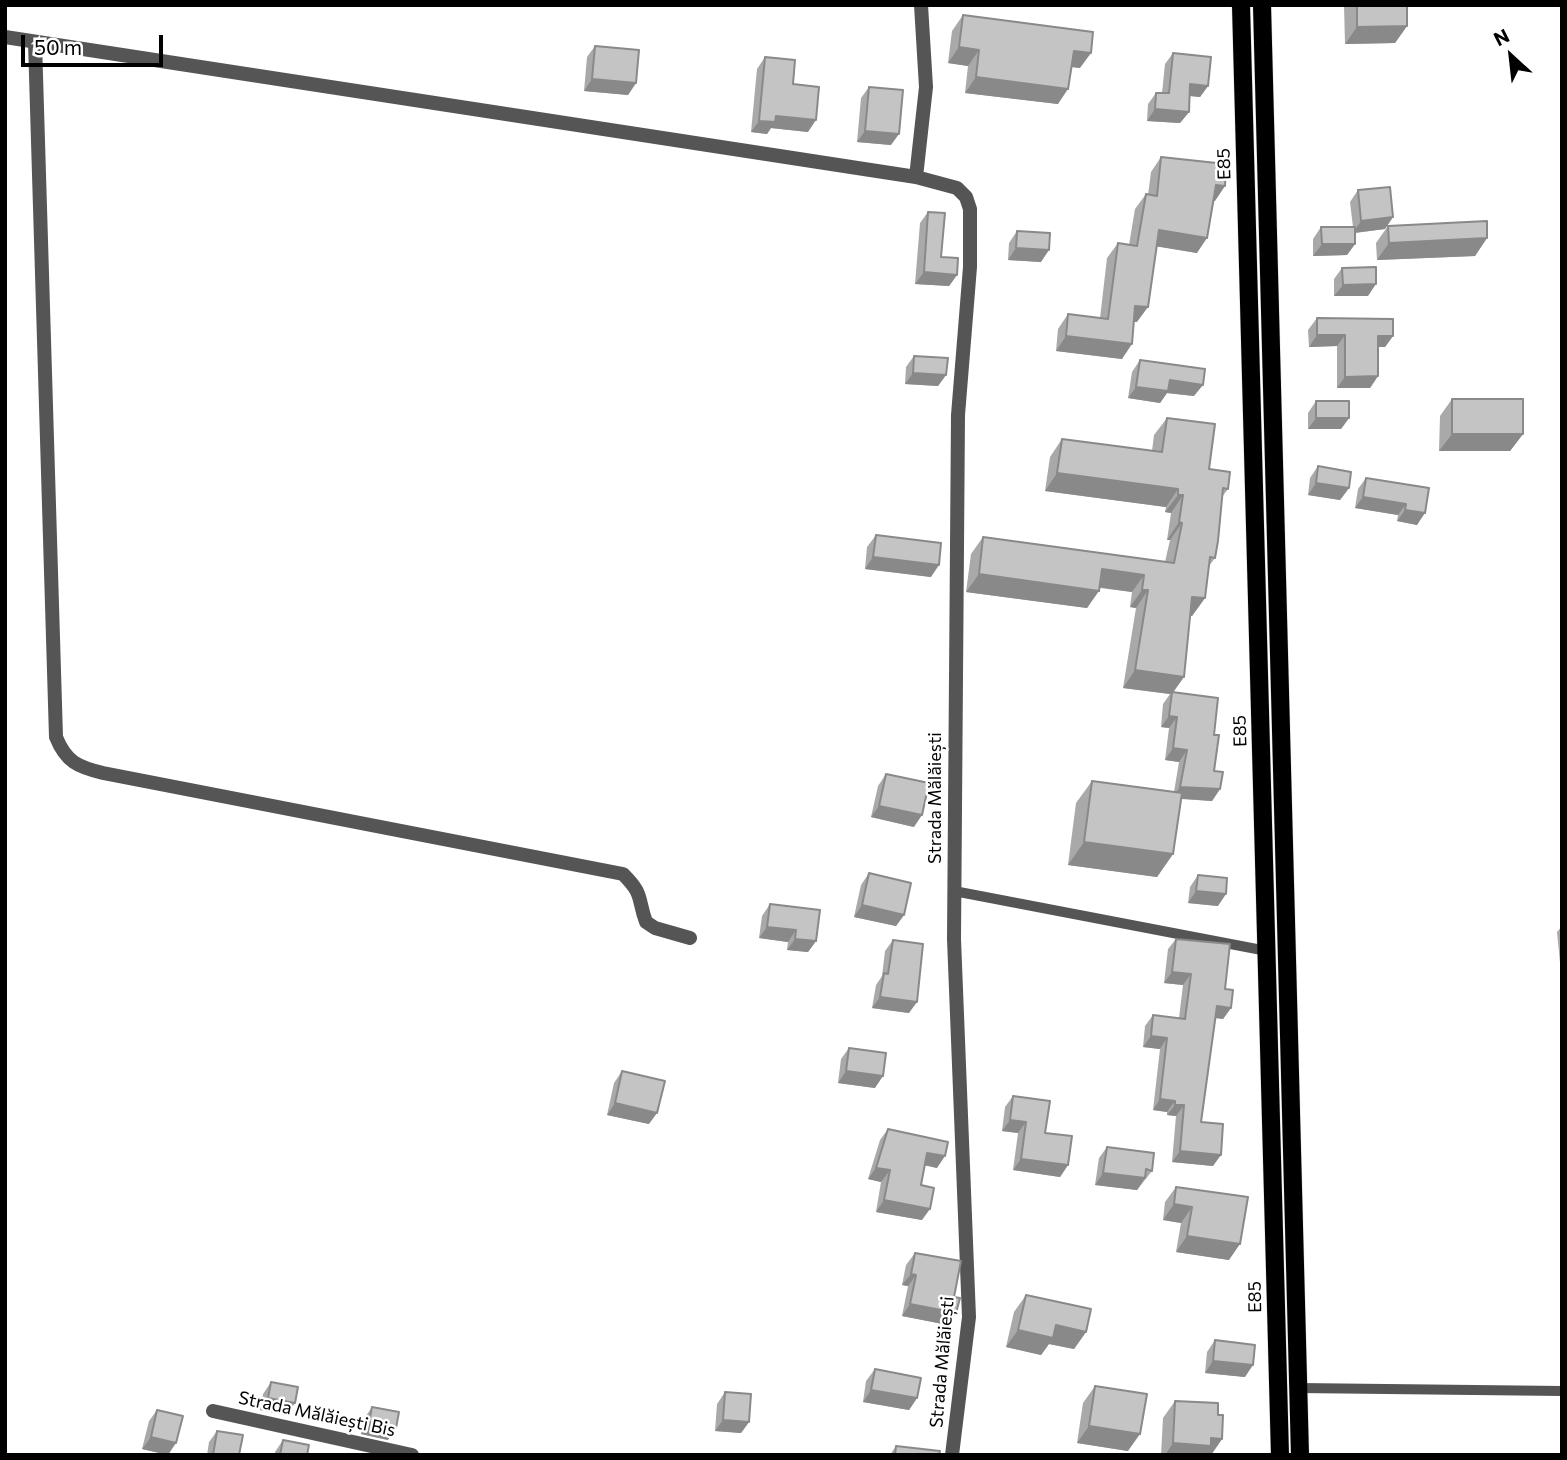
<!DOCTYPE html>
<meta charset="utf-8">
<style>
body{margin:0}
#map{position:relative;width:1567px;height:1460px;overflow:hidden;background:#fff;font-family:Commissioner,sans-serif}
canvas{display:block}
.frame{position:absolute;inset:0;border:7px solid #000;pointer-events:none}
.north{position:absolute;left:1476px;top:21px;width:70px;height:70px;-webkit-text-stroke:5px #fff;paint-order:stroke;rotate:333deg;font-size:19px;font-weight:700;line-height:28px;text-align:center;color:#000}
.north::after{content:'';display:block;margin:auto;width:24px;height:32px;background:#000;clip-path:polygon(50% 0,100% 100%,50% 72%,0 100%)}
.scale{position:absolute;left:21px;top:35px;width:142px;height:32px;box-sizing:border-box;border:4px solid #000;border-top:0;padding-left:9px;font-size:21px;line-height:24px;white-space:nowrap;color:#000;-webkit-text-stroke:5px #fff;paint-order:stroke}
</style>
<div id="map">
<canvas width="1567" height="1460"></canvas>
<div class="frame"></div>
<div class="north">N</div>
<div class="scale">50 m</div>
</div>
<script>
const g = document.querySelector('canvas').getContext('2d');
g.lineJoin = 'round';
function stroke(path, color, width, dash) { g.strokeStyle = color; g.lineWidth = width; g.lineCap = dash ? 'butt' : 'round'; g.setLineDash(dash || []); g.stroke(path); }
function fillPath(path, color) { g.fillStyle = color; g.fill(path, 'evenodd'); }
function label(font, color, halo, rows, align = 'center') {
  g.font = font + ' Commissioner,sans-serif'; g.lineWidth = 5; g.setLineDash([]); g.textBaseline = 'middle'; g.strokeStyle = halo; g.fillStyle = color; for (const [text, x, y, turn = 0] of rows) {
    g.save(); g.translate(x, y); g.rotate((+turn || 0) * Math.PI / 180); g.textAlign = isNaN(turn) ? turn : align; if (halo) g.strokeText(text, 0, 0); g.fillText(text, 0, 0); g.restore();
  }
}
const lane = new Path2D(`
 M954 891 1267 951
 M1298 1388 1562 1391`);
const street = new Path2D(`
 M5 37 916 177 957 188 966 197 970 209V267L958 415 954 939 969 1317 952 1455
 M35 42 56 737C66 762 78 767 103 773L623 874C644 895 637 897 646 922L655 928 690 938
 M916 177 926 87 921 5
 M213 1411 412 1455`);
const primary = new Path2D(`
 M1241 5 1280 1455
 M1262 5 1300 1455`);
const wall = new Path2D(`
 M1344 5H1407V26L1395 43 1345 44Z
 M963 15 1080 68 1072 67 1058 104 965 93 968 66 948 63 952 31Z
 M595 46 636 83 628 95 584 91 587 57Z
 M1173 53 1208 86 1200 97 1189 96V112L1180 123 1147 121 1148 104 1156 93H1162L1165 64Z
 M765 57 793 84 808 132 771 128 767 134 751 132 757 69Z
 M869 87 891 145 857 142 861 98Z
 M1161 157 1215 201H1213L1197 253 1156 246 1137 322H1134L1122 359 1056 351 1058 329 1068 314 1100 318 1107 258 1118 243 1129 245 1135 209 1146 194 1148 195 1151 172Z
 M1358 190 1393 217 1385 229 1355 233V244L1347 255 1313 256V239L1321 227H1353L1350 202Z
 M928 212 941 257 957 275 949 286 915 284 920 223Z
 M1388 226 1487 238 1475 256 1377 260 1376 243Z
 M1017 231 1041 262 1008 260 1009 243Z
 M1342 268 1368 296H1334V279Z
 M1317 318 1393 336 1385 347H1378V376L1370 388H1337V346L1309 347 1308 330Z
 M914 356 946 375 938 386 905 384 906 367Z
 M1140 360 1194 396 1167 393 1160 403 1128 398 1132 372Z
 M1452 399 1523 434 1510 451H1439L1440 416Z
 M1316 401 1349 418 1341 429H1308V413Z
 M1167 418 1209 469 1228 489 1222 497 1215 558 1209 566 1205 598 1192 616H1190L1173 693 1214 735V771L1220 789 1212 801 1181 799 1173 854 1157 877 1068 865 1076 803 1092 781 1174 792 1179 762 1165 760 1169 728 1161 727 1163 704 1170 694 1123 688 1136 608 1130 607 1132 592 1100 588 1087 608 966 592 971 554 983 537 1165 562 1170 540H1167L1171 513 1165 512 1166 507 1045 491 1050 457 1062 439 1152 451 1154 435Z
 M1318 466 1349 488 1340 500 1308 495 1310 478Z
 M1366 478 1429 488 1417 525 1397 521 1398 515 1355 508 1358 489Z
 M876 535 931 577 865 569 867 547Z
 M886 774 914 827 871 817 878 786Z
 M869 873 904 915 896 926 854 917 861 885Z
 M1198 875 1218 906 1188 903 1190 887Z
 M770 904 816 941 808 952 787 950 788 942 759 938 762 916Z
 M1562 926V983L1557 932Z
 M1176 939 1225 989 1231 1008 1223 1019 1215 1018 1201 1122 1213 1166 1172 1162 1176 1116 1167 1115V1112L1153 1110 1160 1049 1143 1047 1145 1026 1153 1015 1179 1018 1183 985 1164 983 1168 949Z
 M893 940 909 1013 872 1008 876 985 882 976 885 951Z
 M849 1048 875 1088 838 1083 841 1059Z
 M622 1071 649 1124 607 1115 614 1083Z
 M1013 1096 1045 1133 1068 1165 1060 1177 1013 1170 1018 1133 1002 1131 1005 1107Z
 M888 1129 937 1168 925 1165 921 1185 922 1220 876 1212 881 1182 868 1179 880 1140Z
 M1107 1147 1152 1171 1137 1190 1095 1185 1099 1158Z
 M1176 1187 1229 1260 1176 1252 1181 1223 1163 1220 1165 1202Z
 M915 1253 954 1297 956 1313 948 1325 902 1316 908 1286 902 1285 906 1265Z
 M1026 1295 1086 1332 1074 1349 1049 1344 1041 1355 1006 1347 1014 1312Z
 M1215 1340 1245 1377 1205 1373 1207 1352Z
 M875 1369 917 1398 909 1410 863 1402 866 1381Z
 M271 1382 286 1415 260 1410 263 1394Z
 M1095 1386 1128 1451 1077 1443 1083 1403Z
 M725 1392 749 1422 741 1433 715 1431 717 1404Z
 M1175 1401 1218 1415 1222 1439 1211 1455H1161L1163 1418Z
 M372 1407 388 1440 361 1434 364 1419Z
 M157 1410 168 1455 142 1449 149 1421Z
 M217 1431 239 1455H207L209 1442Z
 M283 1440 307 1455H275V1452Z
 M896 1446 939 1455H890Z`);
const shadedWall = new Path2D(`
 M1407 26 1395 43 1345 44 1357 27Z
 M959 47 979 50 968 66 948 63Z
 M1074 51 1091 53 1080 68 1063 66Z
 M976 77 1068 89 1058 104 965 93Z
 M592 79 636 83 628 95 584 91Z
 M1190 84 1208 86 1200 97 1182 95Z
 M1155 109 1189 112 1180 123 1147 121Z
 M776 116 816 120 808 132 771 128 767 134 751 132 759 121Z
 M865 131 899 134 891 145 857 142Z
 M1216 185 1225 186 1215 201 1205 200Z
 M1393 217 1385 229 1353 233 1361 221Z
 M1159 230 1207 238 1197 253 1148 245Z
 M1487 238 1475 256 1377 260 1389 243Z
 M1322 244H1355L1347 255 1313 256Z
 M1016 248 1049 250 1041 262 1008 260Z
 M924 272 957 275 949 286 915 284Z
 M1376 284 1368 296H1334L1343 285Z
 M1135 306 1148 307 1137 322 1124 321Z
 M1317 335H1345L1337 346 1309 347Z
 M1066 336 1132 344 1122 359 1056 351Z
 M1378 336H1393L1385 347H1370Z
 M913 373 946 375 938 386 905 384Z
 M1378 376 1370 388H1337L1345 377Z
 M1170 380 1203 385 1194 396 1167 393 1160 403 1128 398 1136 387Z
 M1316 418H1349L1341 429H1308Z
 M1452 434H1523L1510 451H1439Z
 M1057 473 1178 489 1166 507 1045 491Z
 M1316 483 1349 488 1340 500 1308 495Z
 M1178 495H1183L1171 513 1165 512Z
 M1363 497 1406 504 1398 515 1355 508Z
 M1405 510 1425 513 1417 525 1397 521Z
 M1179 522 1182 523 1170 540H1167Z
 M873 557 939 565 931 577 865 569Z
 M1102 569 1144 575 1132 592 1090 586Z
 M979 574 1099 591 1087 608 966 592Z
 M1142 590H1148L1136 608 1130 607Z
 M1192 597 1205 598 1192 616 1180 614Z
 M1135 670 1184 677 1172 694V692L1170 694 1123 688Z
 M1169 716 1177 717 1169 728 1161 727Z
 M1173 748 1187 750 1179 762 1165 760Z
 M1180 787 1220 789 1212 801 1172 798Z
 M879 806 922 815 914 827 871 817Z
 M1084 842 1173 854 1157 877 1068 865Z
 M1196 891 1226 894 1218 906 1188 903Z
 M862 905 904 915 896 926 854 917Z
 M767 927 796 930 788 942 759 938Z
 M795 939 816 941 808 952 787 950Z
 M1172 972 1191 974 1183 985 1164 983Z
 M880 997 917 1002 909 1013 872 1008Z
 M1217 1006 1231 1008 1223 1019 1209 1017Z
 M1151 1036 1167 1038 1160 1049 1143 1047Z
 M846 1071 883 1076 875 1088 838 1083Z
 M1160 1099 1175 1101 1167 1112 1153 1110Z
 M615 1103 657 1113 649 1124 607 1115Z
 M1175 1105H1184L1176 1116 1167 1115Z
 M1010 1120 1026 1122 1018 1133 1002 1131Z
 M1180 1151 1221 1155 1213 1166 1172 1162Z
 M927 1153 945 1156 937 1168 919 1164Z
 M1021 1159 1068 1165 1060 1177 1013 1170Z
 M876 1168 890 1170 881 1182 868 1179Z
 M1103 1173 1145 1178 1137 1190 1095 1185Z
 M884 1200 930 1209 922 1220 876 1212Z
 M1174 1204 1192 1207 1181 1223 1163 1220Z
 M1187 1236 1240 1244 1229 1260 1176 1252Z
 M911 1274 916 1275 908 1286 902 1285Z
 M910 1304 956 1313 948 1325 902 1316Z
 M1056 1325 1086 1332 1074 1349 1049 1344 1041 1355 1006 1347 1018 1330Z
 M1213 1361 1253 1365 1245 1377 1205 1373Z
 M871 1390 917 1398 909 1410 863 1402Z
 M268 1398 295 1403 286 1415 260 1410Z
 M723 1420 749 1422 741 1433 715 1431Z
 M369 1422 396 1428 388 1440 361 1434Z
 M1089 1426 1140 1434 1128 1451 1077 1443Z
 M151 1437 176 1443 168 1455 142 1449Z
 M1211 1438 1222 1439 1211 1455H1165L1173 1443Z`);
const building = new Path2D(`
 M1357 5H1407V26L1357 27Z
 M963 15 1093 32 1091 53 1074 51 1068 89 976 77 979 50 959 47Z
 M595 46 639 50 636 83 592 79Z
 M1173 53 1211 57 1208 86 1190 84 1189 112 1155 109 1156 93H1169Z
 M765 57 795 60 793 84 819 87 816 120 776 116 775 122 759 121Z
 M869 87 903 90 899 134 865 131Z
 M1161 157 1226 164 1225 186 1216 185 1207 238 1159 230 1148 307 1135 306 1132 344 1066 336 1068 314 1108 319 1118 243 1137 246 1146 194 1157 196Z
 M1390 187 1393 217 1361 221 1358 190Z
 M928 212 945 213 941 257 958 258 957 275 924 272Z
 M1487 221V238L1389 243 1388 226Z
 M1321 227H1355V244H1322Z
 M1017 231 1050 233 1049 250 1016 248Z
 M1376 267V284L1343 285 1342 268Z
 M1317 318 1393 319V336H1378V376L1345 377V335H1317Z
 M914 356 948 358 946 375 913 373Z
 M1140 360 1205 369 1203 385 1170 380 1168 391 1136 387Z
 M1452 399H1523V434H1452Z
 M1316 401H1349V418H1316Z
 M1167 418 1215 424 1209 469 1230 472 1228 489 1223 488 1218 541 1215 558 1210 557 1205 598 1192 597 1184 677 1135 670 1148 590H1142L1144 575 1102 569 1099 591 979 574 983 537 1174 563 1182 523 1179 522 1183 495H1178V489L1057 473 1062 439 1162 452Z
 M1318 466 1351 472 1349 488 1316 483Z
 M1366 478 1429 488 1425 513 1405 510 1406 504 1363 497Z
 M876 535 941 543 939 565 873 557Z
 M1172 692 1218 698 1214 735H1219L1214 771 1223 772 1220 789 1180 787 1187 750 1173 748 1177 717 1169 716Z
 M886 774 929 783 922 815 879 806Z
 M1092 781 1182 793 1173 854 1084 842Z
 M869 873 911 883 904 915 862 905Z
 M1198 875 1227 878 1226 894 1196 891Z
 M770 904 820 910 816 941 795 939 796 930 767 927Z
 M1176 939 1230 944 1225 989 1233 990 1231 1008 1217 1006 1201 1122 1223 1124 1221 1155 1180 1151 1184 1105H1175V1101L1160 1099 1167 1038 1151 1036 1153 1015 1185 1019 1191 974 1172 972Z
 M893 940 923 944 917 1002 880 997 884 973 888 974Z
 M849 1048 886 1053 883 1076 846 1071Z
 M622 1071 665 1081 657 1113 615 1103Z
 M1013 1096 1050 1101 1045 1133 1072 1136 1068 1165 1021 1159 1026 1122 1010 1120Z
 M888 1129 948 1142 945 1156 927 1153 921 1185 934 1188 930 1209 884 1200 890 1170 876 1168Z
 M1107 1147 1154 1153 1152 1171 1146 1169 1145 1178 1103 1173Z
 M1176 1187 1248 1197 1240 1244 1187 1236 1192 1207 1174 1204Z
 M915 1253 961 1261 954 1297 960 1298 956 1313 910 1304 916 1275 911 1274Z
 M1026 1295 1091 1309 1086 1332 1056 1325 1053 1338 1018 1330Z
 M1215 1340 1255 1345 1253 1365 1213 1361Z
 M875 1369 921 1378 917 1398 871 1390Z
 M271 1382 298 1387 295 1403 268 1398Z
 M1095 1386 1147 1394 1140 1434 1089 1426Z
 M725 1392 751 1394 749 1422 723 1420Z
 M1175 1401 1218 1403V1415H1223L1222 1439 1211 1438V1446L1173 1443Z
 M372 1407 399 1412 396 1428 369 1422Z
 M157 1410 183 1416 176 1443 151 1437Z
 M217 1431 243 1435 239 1455H213Z
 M283 1440 309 1445 307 1455H280Z
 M896 1446 940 1451 939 1455H895Z`);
const streetNames = [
 ["E85",1224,164,-92],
 ["E85",1240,731,-92],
 ["Strada Mălăiești",935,798,-90],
 ["E85",1255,1297,-91],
 ["Strada Mălăiești",942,1362,-85],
 ["Strada Mălăiești Bis",317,1414,12]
];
stroke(primary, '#dbdbdb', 19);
stroke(lane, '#555', 10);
stroke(street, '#555', 14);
stroke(primary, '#000', 18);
fillPath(wall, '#a9a9a9');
fillPath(shadedWall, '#898989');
fillPath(building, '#c4c4c4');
stroke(building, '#898989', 2);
label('18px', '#000', '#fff', streetNames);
</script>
